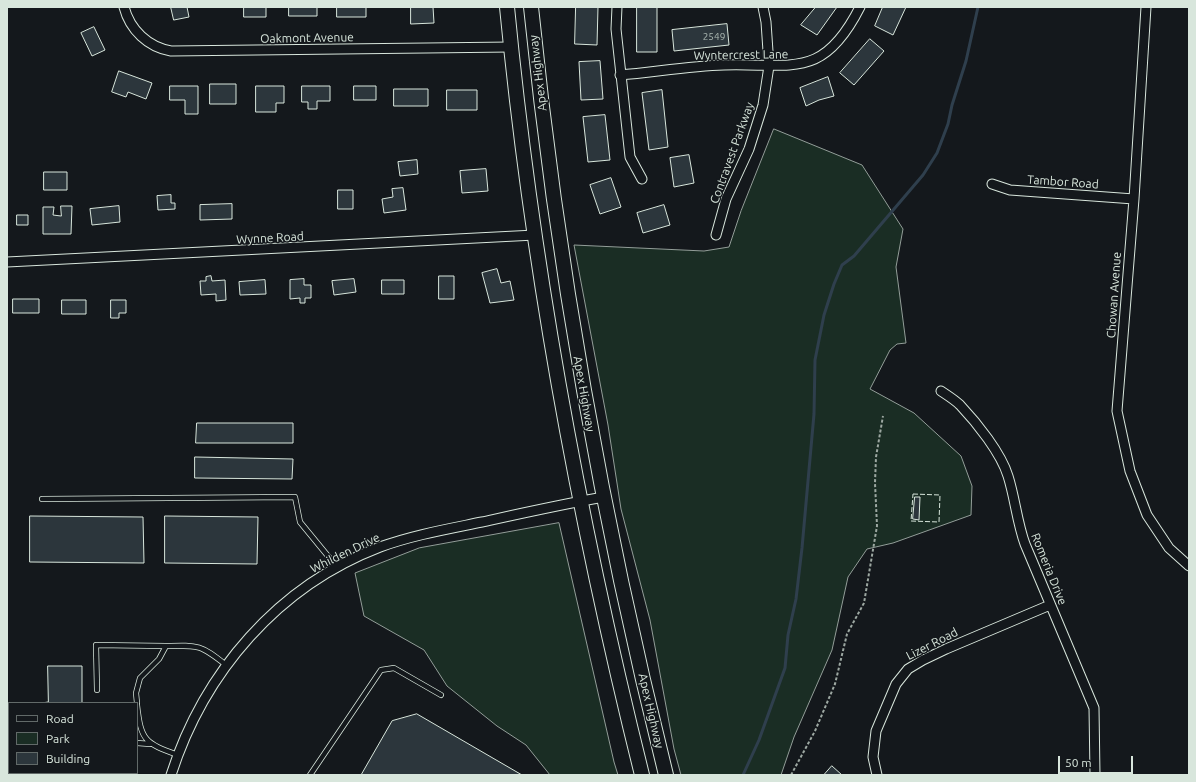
<!DOCTYPE html>
<style>
body{margin:0}
#map{position:relative;width:1196px;height:782px;overflow:hidden;background:#14181c;font-family:Ubuntu,sans-serif}
canvas{display:block}
.frame{position:absolute;inset:0;border:8px solid #d8e6dc;pointer-events:none}
.legend{position:absolute;left:8px;top:702px;width:130px;height:72px;box-sizing:border-box;background:#14181c;border:1px solid #626a69;margin:0;padding:5px 7px;list-style:none;font-size:12px;color:#d8e6dc}
.legend li{display:flex;align-items:center;gap:8px;height:20px}
.legend b{width:20px;border:1px solid #626a69}
.scale{position:absolute;left:1058px;top:756px;width:75px;height:18px;box-sizing:border-box;border:2px solid #d8e6dc;border-top:0;padding-left:5px;font-size:12px;line-height:14px;white-space:nowrap;color:#d8e6dc;-webkit-text-stroke:3px #14181c;paint-order:stroke}
</style>
<div id="map">
<canvas width="1196" height="782"></canvas>
<div class="frame"></div>
<ul class="legend">
<li><b style="height:5px;background:#14181c"></b>Road</li>
<li><b style="height:11px;background:#1a2d24"></b>Park</li>
<li><b style="height:11px;background:#2c363c"></b>Building</li>
</ul>
<div class="scale">50 m</div>
</div>
<script>
const g = document.querySelector('canvas').getContext('2d');
g.lineJoin = 'round';
function fillPath(path, color) { g.fillStyle = color; g.fill(path, 'evenodd'); }
function stroke(path, color, width, dash) { g.strokeStyle = color; g.lineWidth = width; g.lineCap = dash ? 'butt' : 'round'; g.setLineDash(dash || []); g.stroke(path); }
function label(font, color, halo, rows, align = 'center') {
  g.font = font + ' Ubuntu,sans-serif'; g.lineWidth = 3; g.setLineDash([]); g.textBaseline = 'middle'; g.strokeStyle = halo; g.fillStyle = color; for (const [text, x, y, turn = 0] of rows) {
    g.save(); g.translate(x, y); g.rotate((+turn || 0) * Math.PI / 180); g.textAlign = isNaN(turn) ? turn : align; if (halo) g.strokeText(text, 0, 0); g.fillText(text, 0, 0); g.restore();
  }
}
const green = new Path2D(`
 M774 129 862 165 903 229 896 267 906 343 897 344 890 350 870 389 914 413 961 456 972 486 971 515 893 543 867 549 848 577 832 650 794 737 781 775H681L674 749 650 620 621 509 608 425 574 245 704 251 729 247 741 211Z
 M559 523 614 762 618 775H550L526 745 497 726 447 686 424 650 364 616 355 573 419 548Z`);
const stream = new Path2D(`
 M743 775 759 740 785 668 788 635 796 599 802 548 814 414 815 360 824 315 834 284 842 265 854 256 923 175 937 153 948 124 952 105 966 61 978 7`);
const building = new Path2D(`
 M171 7H187L189 17 174 20Z
 M244 7H266V17H244Z
 M289 7H317V16H289Z
 M337 7H366V17H337Z
 M411 7H433L434 23 411 24Z
 M576 7H598L597 45 575 44Z
 M637 7H657V52H637Z
 M816 7H837L817 35 801 25Z
 M883 7H906L893 35 875 26Z
 M727 24 729 45 674 51 672 30Z
 M94 27 105 50 92 56 81 33Z
 M870 39 884 51 854 85 840 73Z
 M600 61 603 99 581 100 579 62Z
 M119 71 152 83 146 99 128 92 126 97 112 92Z
 M828 77 834 96 819 100 806 106 800 88Z
 M210 84H236V104H210Z
 M170 86H198V114H185V100H170Z
 M256 86H284V103H276V112H256Z
 M302 86H330V101H317V109H308V102H302Z
 M354 86H376V100H354Z
 M394 89H428V106H394Z
 M447 90H477V110H447Z
 M662 90 668 147 649 150 642 93Z
 M605 115 610 160 588 162 583 117Z
 M689 155 694 183 674 187 670 158Z
 M417 160 418 174 400 176 398 162Z
 M486 169 488 191 462 193 460 171Z
 M44 172H67V190H44Z
 M611 178 621 207 600 214 590 185Z
 M403 188 406 210 384 213 382 199 393 197 392 189Z
 M338 190H353V209H338Z
 M171 195V203H175V209L158 210 157 196Z
 M232 204V219L200 220V205Z
 M664 205 670 225 643 233 637 213Z
 M61 206H72L71 234H43V207H54L53 215 61 216Z
 M119 206 120 222 92 225 90 209Z
 M17 215H28V225H17Z
 M497 269 501 283 510 281 514 300 490 303 482 273Z
 M211 276 212 281 225 280 226 300 216 301V294L201 295 200 281H206V277Z
 M439 276H454V299H439Z
 M304 279V285H311V298H305V303H300V298L290 299V280Z
 M354 279 356 292 334 295 332 281Z
 M265 280 266 294 240 295 239 282Z
 M382 280H404V294H382Z
 M13 299H39V313H13Z
 M62 300H86V314H62Z
 M111 300H126V313H119V318H111Z
 M197 423H293V443H196Z
 M195 457 293 459 292 479 195 478Z
 M915 497H920L919 520 913 519Z
 M30 516 143 517 144 563 30 562Z
 M165 516 258 517 257 564 165 563Z
 M48 666H82V703H42L48 702Z
 M417 714 522 775H361L392 721Z
 M832 766 842 775H824Z
 M46 773H81V775H46Z`);
const path = new Path2D(`
 M791 775 815 731 835 684 847 634 864 603 877 526 875 483 876 457 883 416`);
const lane = new Path2D(`
 M42 499 295 497 300 522 337 567
 M97 690 96 645 166 646
 M137 703 136 693 140 678 159 659 166 646C199 645 201 645 226 665
 M137 705C141 741 145 743 178 755
 M137 743 150 744
 M102 773V775
 M310 775 381 670 394 668 441 695`);
const street = new Path2D(`
 M124 7C130 30 148 47 171 51L511 47
 M617 7 616 29 630 157 642 179
 M1146 7 1134 199 1117 411 1130 471 1147 515 1169 548 1189 566
 M620 75C655 72 690 66 724 65 793 63 823 80 860 7
 M992 184 1010 190 1134 199
 M716 235 726 199 749 149 763 105 769 66 766 22 763 7
 M7 262 535 235
 M941 391C947 395 955 400 960 405 977 423 1001 453 1008 476 1015 498 1017 522 1025 544L1094 708 1095 775
 M171 775C204 672 278 586 380 547 413 535 448 529 482 522 523 513 563 504 604 497
 M877 775 873 757 876 731 896 684 908 669 923 660 946 649 1050 605`);
const primary = new Path2D(`
 M507 7C532 266 579 522 642 775
 M531 7C557 266 603 523 666 775`);
const fence = new Path2D(`
 M913 494 940 495 939 522 911 521Z`);
const numberNames = [
 ["2549",714,37]
];
const streetNames = [
 ["Oakmont Avenue",307,38,-1],
 ["Wyntercrest Lane",741,55,-1],
 ["Apex Highway",538,73,-97],
 ["Contravest Parkway",732,153,-70],
 ["Tambor Road",1063,182,4],
 ["Wynne Road",270,238,-3],
 ["Chowan Avenue",1114,295,-86],
 ["Apex Highway",584,394,80],
 ["Whilden Drive",345,553,-26],
 ["Romeria Drive",1049,569,68],
 ["Lizer Road",932,644,-27],
 ["Apex Highway",651,711,77]
];
fillPath(green, '#1a2d24');
stroke(green, '#939e99', 1);
stroke(stream, '#2f3f4d', 3);
fillPath(building, '#2c363c');
stroke(building, '#d8e6dc', 1);
stroke(lane, '#d8e6dc', 6);
stroke(street, '#d8e6dc', 11);
stroke(primary, '#d8e6dc', 16);
stroke(path, '#9da8a2', 2, [3, 2]);
stroke(lane, '#14181c', 4.5);
stroke(street, '#14181c', 9);
stroke(primary, '#14181c', 14);
stroke(fence, '#d8e6dc', 1, [5, 2]);
label('10px', '#adbab4', null, numberNames);
label('12px', '#d8e6dc', '#14181c', streetNames);
</script>
